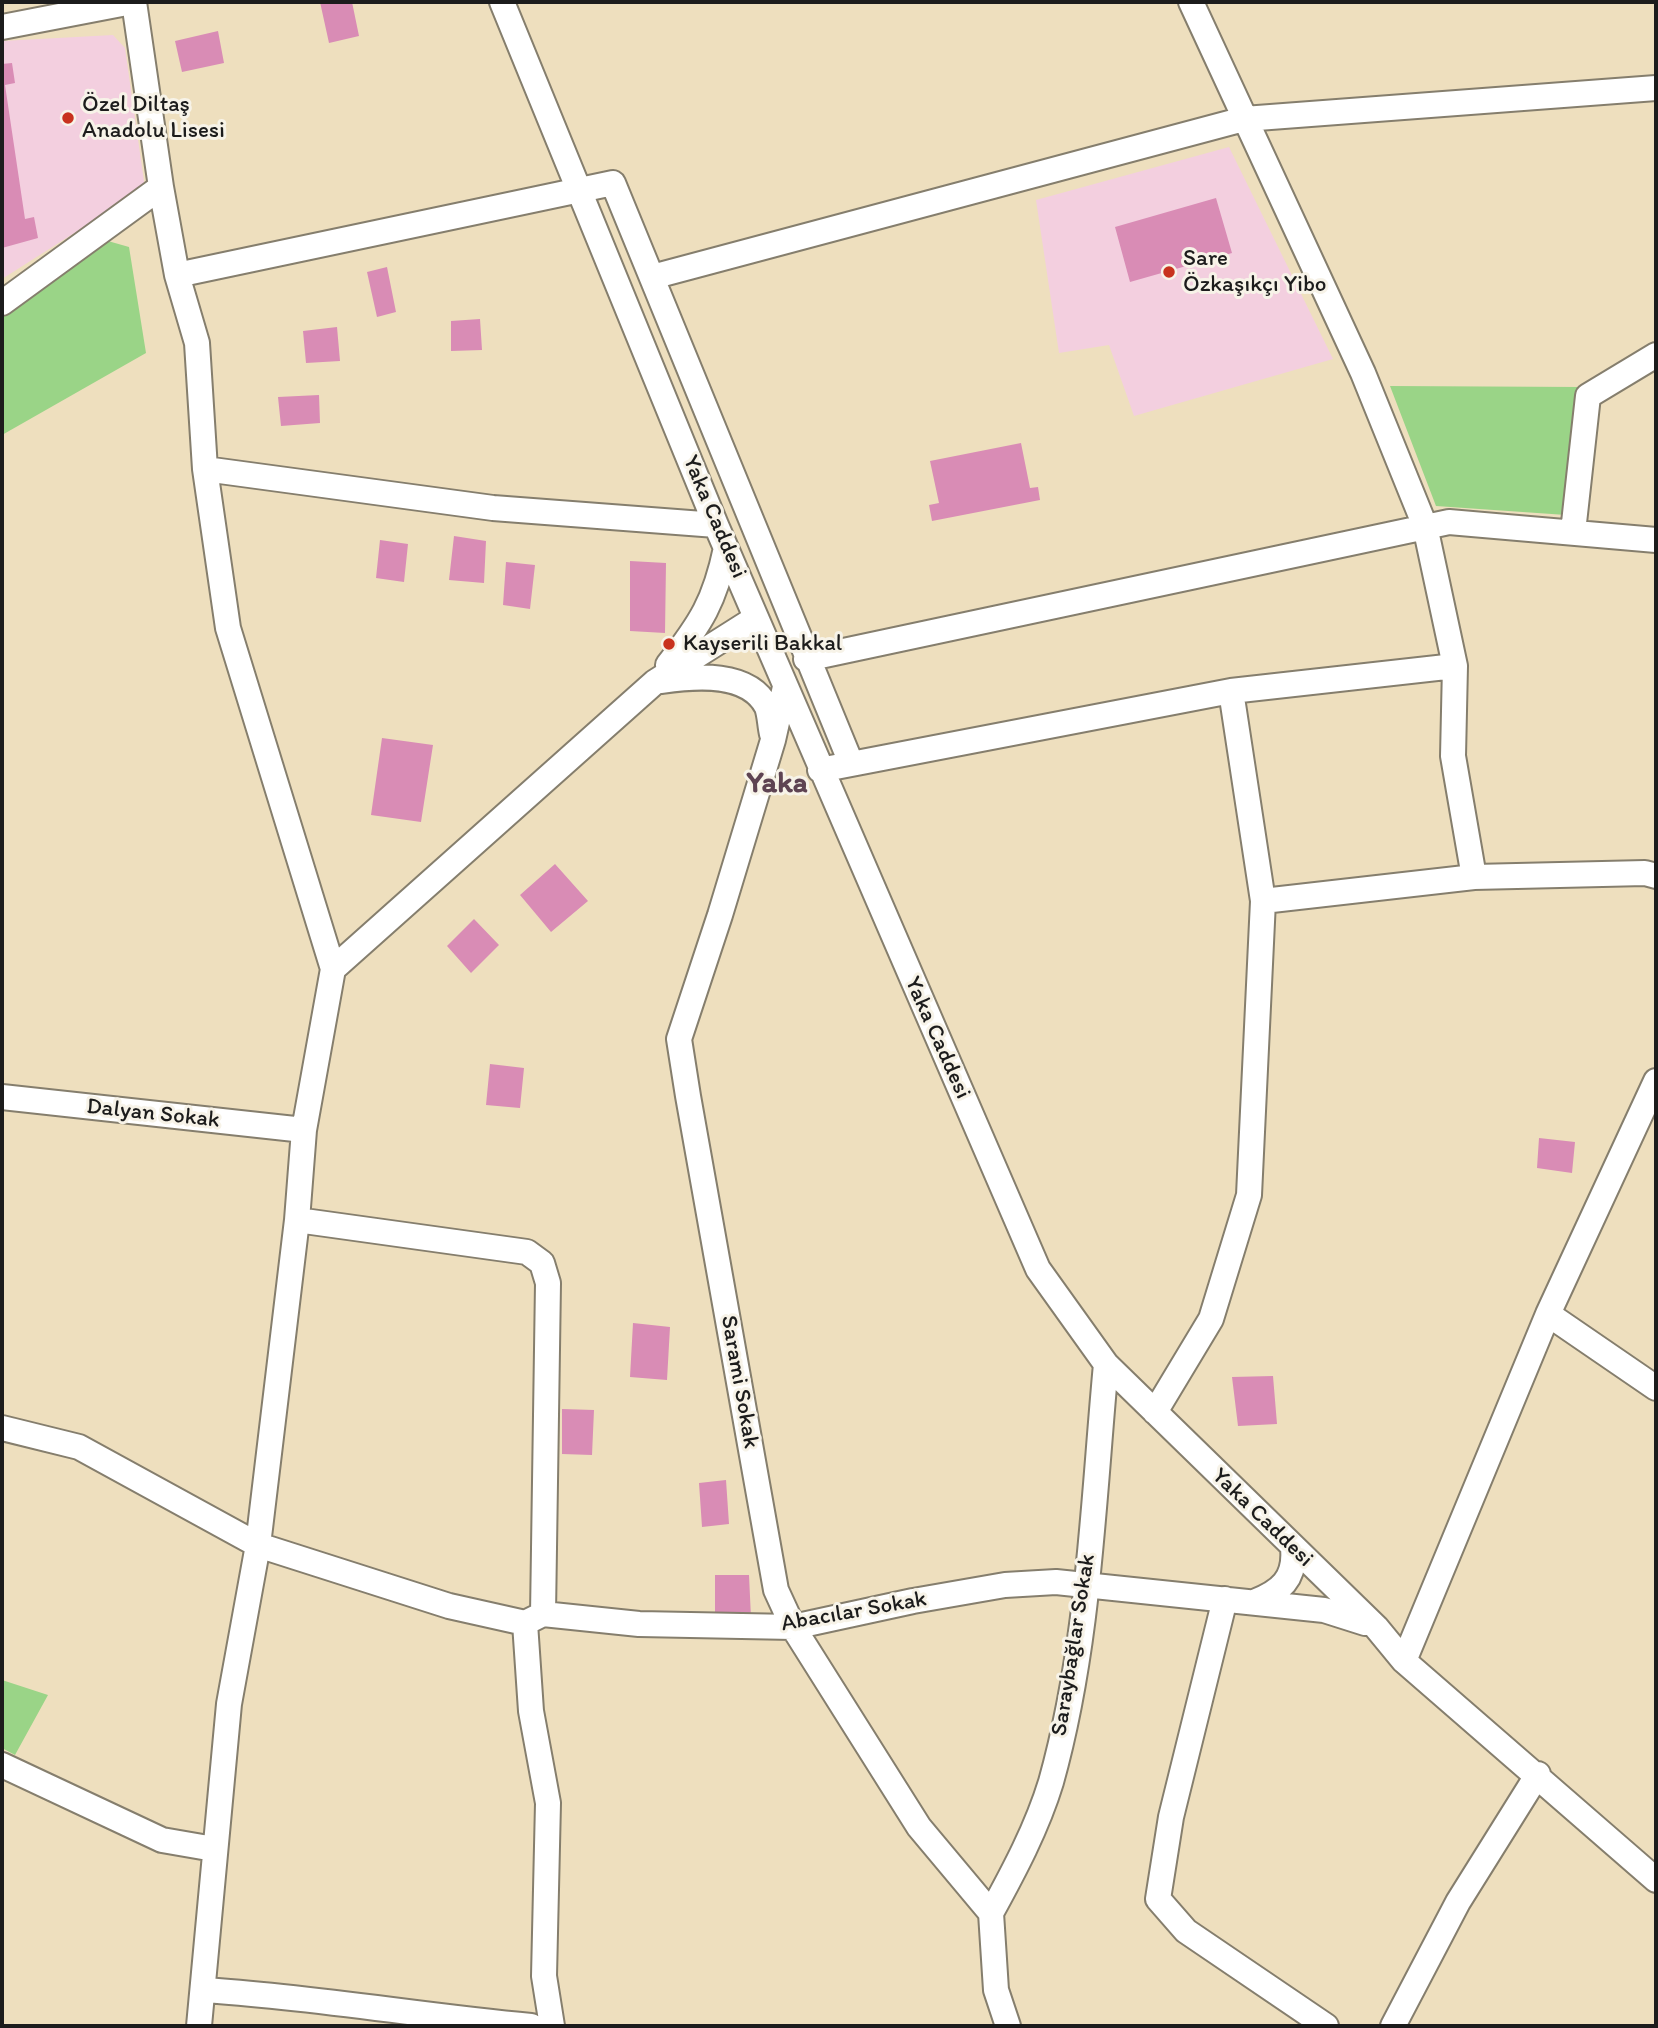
<!DOCTYPE html>
<meta charset="utf-8">
<style>
body{margin:0}
#map{position:relative;width:1658px;height:2028px;overflow:hidden;background:#eedfbe;font-family:Itim,sans-serif}
canvas{display:block}
.frame{position:absolute;inset:0;border:4px solid #1c1c1c;pointer-events:none}
</style>
<div id="map">
<canvas width="1658" height="2028"></canvas>
<div class="frame"></div>
</div>
<script>
const g = document.querySelector('canvas').getContext('2d');
g.lineJoin = 'round';
function fillPath(path, color) { g.fillStyle = color; g.fill(path, 'evenodd'); }
function stroke(path, color, width, dash) { g.strokeStyle = color; g.lineWidth = width; g.lineCap = dash ? 'butt' : 'round'; g.setLineDash(dash || []); g.stroke(path); }
function label(font, color, halo, rows, align = 'center') {
  g.font = font + ' Itim,sans-serif'; g.lineWidth = 6; g.setLineDash([]); g.textBaseline = 'middle'; g.strokeStyle = halo; g.fillStyle = color; for (const [text, x, y, turn = 0] of rows) {
    g.save(); g.translate(x, y); g.rotate((+turn || 0) * Math.PI / 180); g.textAlign = isNaN(turn) ? turn : align; if (halo) g.strokeText(text, 0, 0); g.fillText(text, 0, 0); g.restore();
  }
}
const built = new Path2D(`
 M113 35 125 48 145 188 2 279V41Z
 M1229 147 1333 359 1134 416 1109 345 1059 353 1036 200Z`);
const green = new Path2D(`
 M108 241 129 247 146 353 2 435V312Z
 M1390 386 1582 387 1566 515 1436 506Z
 M2 1680 48 1695 15 1755 2 1748Z`);
const building = new Path2D(`
 M320 2H352L359 36 329 43Z
 M218 31 224 63 182 72 175 41Z
 M12 63 15 83 5 85 25 219 34 217 38 238 2 248V64Z
 M1216 198 1232 253 1130 282 1115 227Z
 M387 267 396 312 377 317 367 272Z
 M480 319 482 350 451 351V321Z
 M337 327 340 361 306 363 303 331Z
 M319 395 320 423 281 426 278 397Z
 M1021 443 1030 488 1038 487 1040 500 932 521 929 505 939 503 930 461Z
 M454 536 486 541 484 583 449 580Z
 M380 540 408 544 404 582 376 578Z
 M630 561 666 563 665 633 630 631Z
 M506 562 535 565 530 609 503 605Z
 M382 738 433 745 421 822 371 815Z
 M555 864 588 901 551 932 520 895Z
 M474 919 499 945 471 973 447 946Z
 M490 1064 524 1068 520 1108 486 1105Z
 M1539 1138 1575 1142 1572 1173 1537 1168Z
 M633 1323 670 1327 667 1380 630 1377Z
 M1273 1376 1277 1424 1238 1426 1232 1377Z
 M562 1409 594 1410 592 1455 562 1454Z
 M726 1480 729 1524 702 1527 699 1483Z
 M715 1575H749L751 1618 715 1617Z`);
const minor = new Path2D(`
 M134 2 161 187
 M502 2 716 525 1038 1269 1106 1364 1376 1627 1404 1661 1656 1880
 M2 27 132 2
 M177 275 613 183 851 763
 M652 277 1244 119 1656 88
 M2 303 161 187 177 275 197 343 205 469 228 628 333 969
 M205 469 493 508 716 525
 M1573 532 1588 396 1656 355
 M806 659 1449 522 1656 540
 M668 665C701 623 715 601 726 548
 M1455 666 1453 756 1474 877
 M662 681C695 676 749 671 767 707 770 715 770 726 772 734
 M785 687 773 740 720 915 679 1039 688 1096 776 1590 793 1627 919 1827 991 1913 996 1990 1008 2026
 M1231 691 1263 901
 M820 770 1231 691 1455 666 1425 526 1363 373 1191 2
 M2 1097 304 1130
 M297 1220 527 1252 542 1263 548 1283 543 1614
 M1548 1314 1656 1081
 M1155 1412 1211 1319 1249 1195 1263 901 1474 877 1645 873 1656 876
 M2 1428 79 1447 258 1545 449 1606 525 1623 543 1614 639 1624 793 1627 913 1601 1005 1585 1056 1582 1324 1610 1365 1623
 M1225 1599 1171 1817 1158 1899 1186 1931 1326 2026
 M1254 1602C1280 1592 1296 1579 1293 1548
 M525 1623 531 1711 548 1803 544 1976 552 2026
 M1404 1661 1548 1314 1656 1388
 M2 1765 162 1840 214 1849
 M991 1913C1014 1871 1037 1828 1051 1782 1089 1647 1093 1503 1106 1364
 M204 1990C314 1997 422 2016 531 2026
 M199 2026 229 1704 258 1545 297 1220 304 1130 333 969 655 682 756 618
 M1393 2026 1458 1902 1538 1774`);
const markers = [
 [68,118,7,"#c8321e"],
 [1169,272,7,"#c8321e"],
 [669,644,7,"#c8321e"]
];
const poiNames = [
 ["Özel Diltaş",82,105],
 ["Anadolu Lisesi",82,131],
 ["Sare",1183,259],
 ["Özkaşıkçı Yibo",1183,285],
 ["Kayserili Bakkal",683,644]
];
const streetNames = [
 ["Yaka Caddesi",714,517,67],
 ["Yaka Caddesi",937,1038,66],
 ["Dalyan Sokak",153,1114,6],
 ["Sarami Sokak",739,1382,80],
 ["Yaka Caddesi",1262,1518,44],
 ["Abacılar Sokak",854,1612,-10],
 ["Saraybağlar Sokak",1074,1645,-81]
];
const districtNames = [
 ["Yaka",777,784]
];
fillPath(built, '#f3cfdf');
fillPath(green, '#9ad487');
fillPath(building, '#d98cb5');
stroke(minor, '#857e6d', 28);
stroke(minor, '#fff', 24);
for (const [x, y, r, color] of markers) { const dot = new Path2D(); dot.arc(x, y, r, 0, 2 * Math.PI); g.fillStyle = color; g.fill(dot); stroke(dot, '#f7f3e8', 2.5); }
label('23px', '#1c1c1c', '#f7f3e8', poiNames, 'left');
label('23px', '#1c1c1c', '#f7f3e8', streetNames);
label('bold 30px', '#5e4352', '#f7f3e8', districtNames);
</script>
